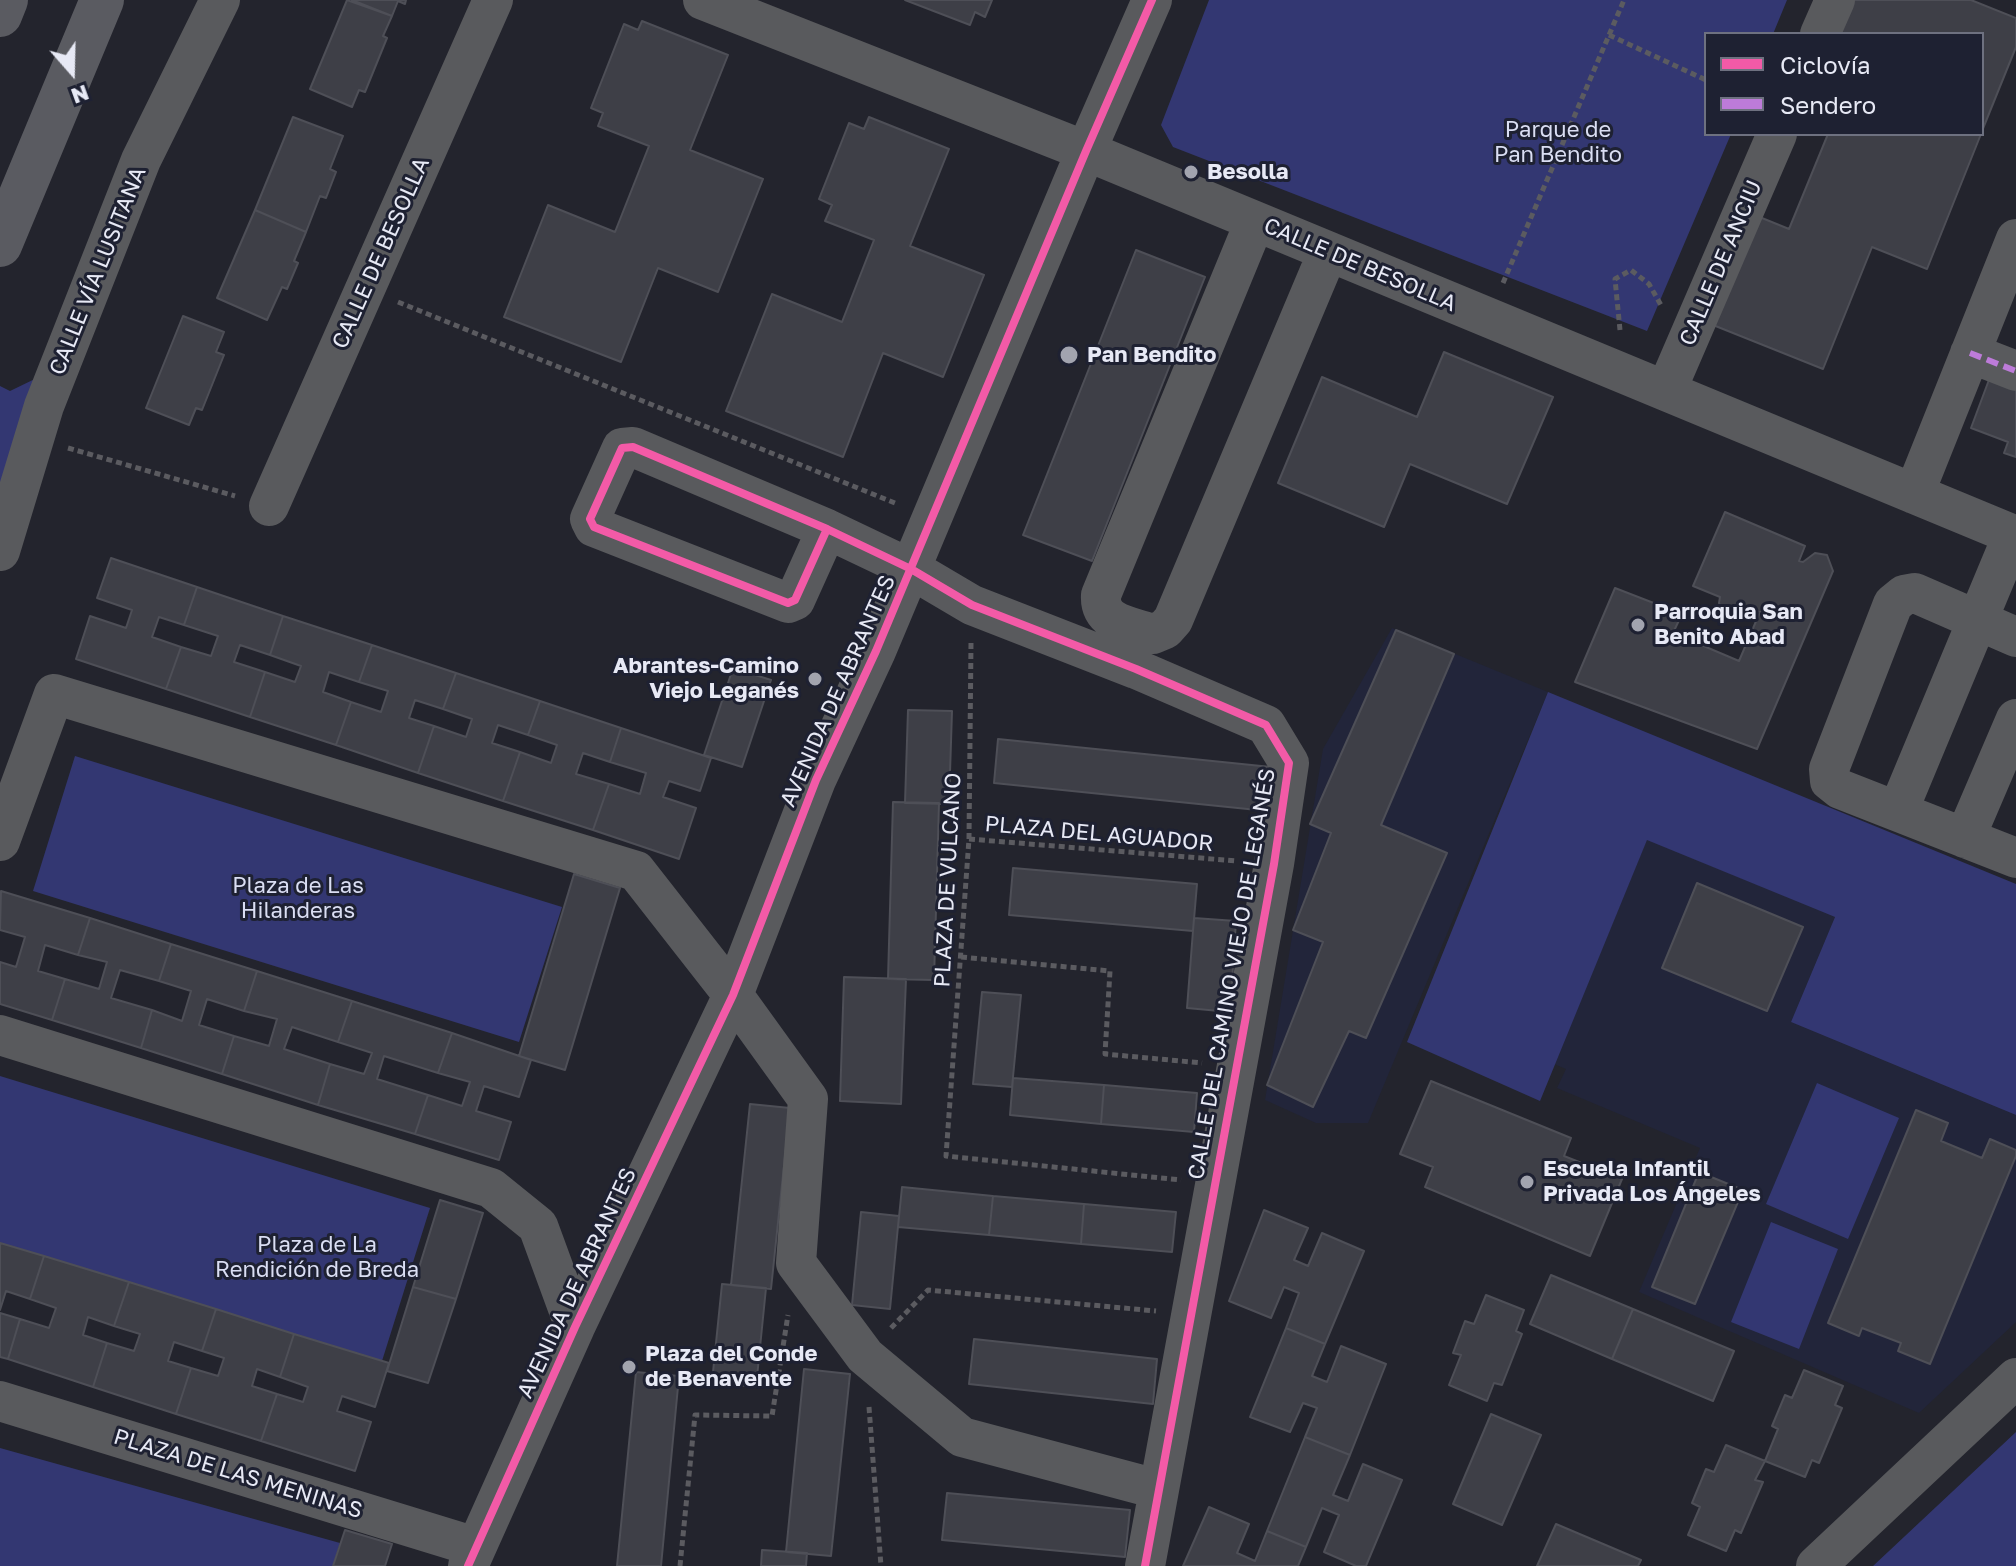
<!DOCTYPE html>
<meta charset="utf-8">
<style>
body{margin:0}
#map{position:relative;width:2016px;height:1566px;overflow:hidden;background:#23242d;font-family:"Golos Text",sans-serif}
canvas{display:block}
.legend{position:absolute;left:1704px;top:32px;width:280px;height:104px;box-sizing:border-box;background:#1e2132;border:2px solid #6e7180;margin:0;padding:10px 14px;list-style:none;font-size:24px;color:#e7e9f5}
.legend li{display:flex;align-items:center;gap:16px;height:40px}
.legend b{width:40px;border:2px solid #6e7180}
.north{position:absolute;left:32px;top:32px;width:80px;height:80px;-webkit-text-stroke:6px #1e2132;paint-order:stroke;rotate:160deg;font-size:22px;font-weight:700;line-height:32px;text-align:center;color:#e7e9f5}
.north::after{content:'';display:block;margin:auto;width:28px;height:36px;background:#e7e9f5;clip-path:polygon(50% 0,100% 100%,50% 72%,0 100%)}
</style>
<div id="map">
<canvas width="2016" height="1566"></canvas>
<ul class="legend">
<li><b style="height:10px;background:#f35aa7"></b>Ciclovía</li>
<li><b style="height:10px;background:#bd7bd9"></b>Sendero</li>
</ul>
<div class="north">N</div>
</div>
<script>
const g = document.querySelector('canvas').getContext('2d');
g.lineJoin = 'round';
function fillPath(path, color) { g.fillStyle = color; g.fill(path, 'evenodd'); }
function stroke(path, color, width, dash) { g.strokeStyle = color; g.lineWidth = width; g.lineCap = dash ? 'butt' : 'round'; g.setLineDash(dash || []); g.stroke(path); }
function label(font, color, halo, rows, align = 'center') {
  g.font = font + ' "Golos Text",sans-serif'; g.lineWidth = 6; g.setLineDash([]); g.textBaseline = 'middle'; g.strokeStyle = halo; g.fillStyle = color; for (const [text, x, y, turn = 0] of rows) {
    g.save(); g.translate(x, y); g.rotate((+turn || 0) * Math.PI / 180); g.textAlign = isNaN(turn) ? turn : align; if (halo) g.strokeText(text, 0, 0); g.fillText(text, 0, 0); g.restore();
  }
}
const built = new Path2D(`
 M1392 628 1548 692 1368 1123H1316L1265 1100 1323 749Z
 M1647 839 1835 917 1791 1022 2016 1115V1322L1919 1413 1639 1292 1700 1148 1557 1088 1566 1069 1554 1064Z`);
const green = new Path2D(`
 M1209 0H1787L1773 34H1706V134H1731L1647 331 1173 147 1161 125Z
 M41 376 0 504V386L10 391Z
 M1548 692 2016 884V1115L1791 1022 1835 917 1647 840 1540 1101 1407 1042Z
 M75 756 562 907 519 1042 33 891Z
 M0 1076 430 1208 382 1361 0 1243Z
 M1817 1083 1899 1118 1848 1239 1766 1204Z
 M1771 1222 1838 1249 1799 1349 1731 1322Z
 M2016 1432V1566H1873Z
 M0 1448 340 1543 333 1566H0Z`);
const building = new Path2D(`
 M347 0 392 16 383 36 387 38 365 92 359 90 352 107 310 89Z
 M352 0H406L405 4 398 1 392 16Z
 M905 0H992L985 17 975 12 970 25Z
 M1854 0H1971L2016 18V47L1982 131V34H1840Z
 M642 21 728 55 690 150 763 179 718 292 658 268 621 362 504 317 548 205 615 232 649 146 598 126 603 113 591 108 624 24 638 30Z
 M293 117 343 136 330 169 336 172 326 198 320 196 306 232 255 210Z
 M869 117 949 149 910 246 984 275 943 377 883 353 843 457 726 411 772 294 842 322 874 240 825 221 832 205 819 199 849 123 864 129Z
 M1828 134H1981L1927 269 1872 247 1823 369 1713 325 1757 216 1789 229Z
 M255 210 306 232 294 261 298 263 287 289 282 287 267 320 217 298Z
 M1136 250 1205 277 1092 561 1023 535Z
 M183 316 224 332 216 352 224 355 202 410 196 408 189 425 146 408Z
 M1444 352 1553 397 1507 504 1410 464 1384 527 1278 483 1322 377 1417 417Z
 M1993 369 2016 378V457L2004 453 2008 442 1971 428Z
 M1725 512 1805 546 1799 561 1803 562 1815 553 1827 555 1833 571 1757 749 1575 682 1615 588 1682 614 1673 633 1739 661 1760 612 1743 608 1737 615H1725L1719 603 1720 597 1693 586Z
 M111 558 197 587 184 625 159 617 152 637 181 647 166 689 76 659 90 616 126 628 132 610 97 598Z
 M197 587 283 616 270 655 240 645 234 662 265 672 250 717 166 689 181 647 211 656 218 636 184 625Z
 M283 616 372 645 359 682 329 672 323 692 351 702 336 745 250 717 265 672 295 682 301 666 270 655Z
 M1396 630 1454 654 1381 825 1447 853 1366 1038 1349 1031 1313 1107 1267 1085 1323 942 1293 930 1331 833 1310 824Z
 M372 645 456 673 443 709 415 700 409 718 434 726 418 773 336 745 351 702 381 712 388 691 359 682Z
 M733 668 771 680 742 767 704 755Z
 M456 673 540 701 528 735 498 725 492 743 520 752 503 801 418 773 434 726 466 737 472 719 443 709Z
 M540 701 621 728 610 762 583 753 576 774 609 784 593 830 503 801 520 752 551 763 557 745 528 735Z
 M908 710 952 711 949 804 905 803Z
 M621 728 711 758 700 791 669 781 663 797 696 808 679 859 593 830 609 784 640 794 646 773 610 762Z
 M998 739 1271 767 1267 811 994 783Z
 M893 802 939 803 934 980 888 979Z
 M1013 868 1197 884 1193 931 1009 915Z
 M574 874 620 888 565 1070 519 1056Z
 M1697 883 1803 927 1767 1011 1662 968Z
 M1 891 90 918 78 955 45 945 38 971 65 979 52 1020 0 1004V962L16 967 25 937 0 930Z
 M90 918 171 944 159 981 120 970 111 998 152 1010 141 1048 52 1020 65 979 99 989 107 962 78 955Z
 M1194 918 1236 921 1230 1012 1187 1008Z
 M171 944 257 971 244 1011 207 999 199 1025 234 1036 222 1074 141 1048 152 1010 182 1021 191 991 159 981Z
 M257 971 352 1001 338 1042 292 1027 284 1049 330 1064 318 1105 222 1074 234 1036 269 1046 277 1019 244 1011Z
 M844 977 906 979 901 1104 840 1101Z
 M982 992 1021 995 1012 1087 973 1084Z
 M352 1001 452 1033 438 1073 384 1056 377 1079 428 1095 415 1134 318 1105 330 1064 364 1074 372 1053 338 1042Z
 M452 1033 531 1060 519 1097 484 1086 476 1111 511 1122 499 1160 415 1134 428 1095 462 1106 470 1082 438 1073Z
 M1013 1078 1104 1085 1101 1124 1010 1115Z
 M1431 1081 1571 1138 1564 1156 1622 1179 1590 1256 1425 1187 1433 1167 1400 1154Z
 M1104 1085 1197 1093 1194 1132 1101 1124Z
 M750 1104 790 1108 771 1289 731 1285Z
 M1916 1110 1948 1123 1941 1141 1982 1158 1990 1139 2016 1150V1156L1930 1364 1898 1351 1901 1343 1862 1328 1859 1336 1828 1323Z
 M1699 1172 1743 1190 1695 1304 1652 1287Z
 M902 1187 993 1196 989 1235 898 1227Z
 M993 1196 1084 1204 1081 1244 989 1235Z
 M440 1200 483 1213 456 1299 413 1287Z
 M1084 1204 1176 1212 1172 1252 1081 1244Z
 M1264 1210 1308 1228 1294 1260 1308 1266 1322 1233 1364 1251 1325 1344 1286 1328 1299 1293 1284 1287 1271 1318 1229 1301Z
 M861 1212 899 1216 890 1309 852 1305Z
 M0 1243 44 1256 30 1299 6 1291 0 1310Z
 M44 1256 129 1282 114 1326 88 1317 83 1335 107 1343 93 1387 8 1359 20 1319 49 1328 56 1308 30 1299Z
 M1551 1275 1633 1309 1612 1359 1530 1324Z
 M129 1282 216 1309 202 1351 174 1342 168 1361 191 1368 176 1414 93 1387 107 1343 134 1351 140 1334 114 1326Z
 M722 1284 766 1288 756 1387 712 1382Z
 M413 1287 456 1299 428 1383 387 1371Z
 M1486 1295 1524 1310 1516 1331 1522 1334 1502 1385 1494 1383 1487 1401 1449 1385 1461 1355 1453 1353 1465 1321 1474 1324Z
 M216 1309 294 1334 280 1377 257 1369 252 1386 277 1394 261 1441 176 1414 191 1368 218 1376 224 1358 202 1351Z
 M1633 1309 1734 1351 1713 1401 1612 1359Z
 M0 1313 20 1319 8 1359 0 1357Z
 M1286 1328 1325 1344 1312 1376 1327 1382 1341 1346 1386 1364 1350 1455 1305 1437 1317 1408 1303 1403 1290 1432 1250 1417Z
 M294 1334 389 1363 375 1407 342 1396 337 1411 371 1422 355 1471 261 1441 277 1394 303 1402 308 1387 280 1377Z
 M974 1339 1157 1359 1153 1404 969 1384Z
 M804 1369 850 1374 831 1556 786 1552Z
 M1804 1370 1843 1386 1835 1405 1842 1408 1819 1463 1812 1460 1805 1477 1765 1461 1778 1429 1772 1426 1785 1395 1792 1398Z
 M636 1372 679 1376 661 1566H617Z
 M1491 1414 1541 1435 1502 1525 1453 1504Z
 M1305 1437 1350 1455 1333 1495 1348 1501 1363 1464 1402 1480 1366 1566H1356L1324 1552 1339 1515 1322 1508 1306 1547 1267 1531Z
 M1726 1445 1765 1461 1755 1480 1763 1482 1741 1533 1735 1530 1726 1551 1688 1535 1700 1507 1692 1503 1706 1469 1714 1472Z
 M947 1493 1130 1510 1125 1557 942 1540Z
 M1209 1507 1249 1524 1237 1553 1255 1561 1267 1531 1306 1547 1298 1566H1183Z
 M1556 1524 1641 1560 1638 1566H1537Z
 M345 1530 392 1544 385 1566H333Z
 M762 1550 807 1553 806 1566H761Z`);
const path = new Path2D(`
 M1609 35 1706 80
 M1503 283 1624 0
 M398 302 895 503
 M1620 330 1615 279 1631 270 1649 284 1662 307
 M68 448 235 496
 M971 643 969 839 946 1156 1181 1180
 M969 839 1237 861
 M961 957 1110 971 1105 1054 1202 1063
 M891 1328 928 1290 1156 1311
 M869 1407 881 1566
 M680 1566 695 1415 772 1416 788 1315`);
const minor = new Path2D(`
 M703 0 1086 151 2016 536
 M1820 34 1835 0
 M1255 221 1101 595C1099 624 1130 626 1153 634L1165 629 1173 620 1328 252
 M1970 353 2016 371
 M1666 391 1777 134
 M1914 494 2016 239
 M269 506 493 0
 M827 529 795 600 788 603 594 527 590 519 622 448 633 447 827 529 911 569 972 605 1136 669 1266 725 1289 763 1274 864 1145 1566
 M0 551 44 406 141 160 220 0
 M2016 637 1915 593 1904 595 1893 604 1829 769 1830 781 1840 789 2016 858
 M1898 811 2013 535
 M1965 838 2016 719
 M0 841 54 694 636 871 733 995 808 1099 796 1263 865 1356 962 1437 1157 1489
 M0 1035 491 1188 538 1226 575 1327
 M0 1401 476 1547
 M468 1566 575 1327 733 995 816 780 876 651 1086 151 1152 0
 M1816 1566 2016 1378`);
const major = new Path2D(`
 M0 15 6 0
 M0 245 102 0`);
const quiet = new Path2D(`
 M1970 353 2016 371`);
const cycleway = new Path2D(`
 M827 529 795 600 788 603 594 527 590 519 622 448 633 447 827 529 911 569 972 605 1136 669 1266 725 1289 763 1274 864 1145 1566
 M468 1566 575 1327 733 995 816 780 876 651 1086 151 1152 0`);
const markers = [
 [1191,172,8,"#a2a4af"],
 [1069,355,10,"#a2a4af"],
 [1638,625,8,"#a2a4af"],
 [815,679,8,"#a2a4af"],
 [1527,1182,8,"#a2a4af"],
 [629,1367,8,"#a2a4af"]
];
const parkNames = [
 ["Parque de",1558,130],
 ["Pan Bendito",1558,155],
 ["Plaza de Las",298,886],
 ["Hilanderas",298,911],
 ["Plaza de La",317,1245],
 ["Rendición de Breda",317,1270]
];
const poiNames = [
 ["Besolla",1207,172],
 ["Pan Bendito",1087,355],
 ["Parroquia San",1654,612],
 ["Benito Abad",1654,637],
 ["Abrantes-Camino",799,666,"right"],
 ["Viejo Leganés",799,691,"right"],
 ["Escuela Infantil",1543,1169],
 ["Privada Los Ángeles",1543,1194],
 ["Plaza del Conde",645,1354],
 ["de Benavente",645,1379]
];
const streetNames = [
 ["CALLE DE BESOLLA",381,253,-66],
 ["CALLE DE ANCIU",1721,263,-67],
 ["CALLE DE BESOLLA",1360,265,23],
 ["CALLE VÍA LUSITANA",98,271,-68],
 ["AVENIDA DE ABRANTES",838,691,-66],
 ["PLAZA DEL AGUADOR",1099,834,5],
 ["PLAZA DE VULCANO",948,880,-87],
 ["CALLE DEL CAMINO VIEJO DE LEGANÉS",1232,974,-80],
 ["AVENIDA DE ABRANTES",577,1283,-65],
 ["PLAZA DE LAS MENINAS",238,1474,17]
];
fillPath(built, '#22253a');
fillPath(green, '#333772');
fillPath(building, '#3e3f47');
stroke(building, '#4e4f57', 2);
stroke(path, '#5b5b60', 5, [6, 4]);
stroke(minor, '#595a5d', 40);
stroke(major, '#5a5b61', 44);
stroke(quiet, '#bd7bd9', 6, [12, 6]);
stroke(cycleway, '#f35aa7', 8);
for (const [x, y, r, color] of markers) { const dot = new Path2D(); dot.arc(x, y, r, 0, 2 * Math.PI); g.fillStyle = color; g.fill(dot); stroke(dot, '#1e2132', 3); }
label('22px', '#dadef3', '#1e2132', parkNames);
label('bold 22px', '#e7e9f5', '#1e2132', poiNames, 'left');
label('22px', '#e7e9f5', '#1e2132', streetNames);
</script>
